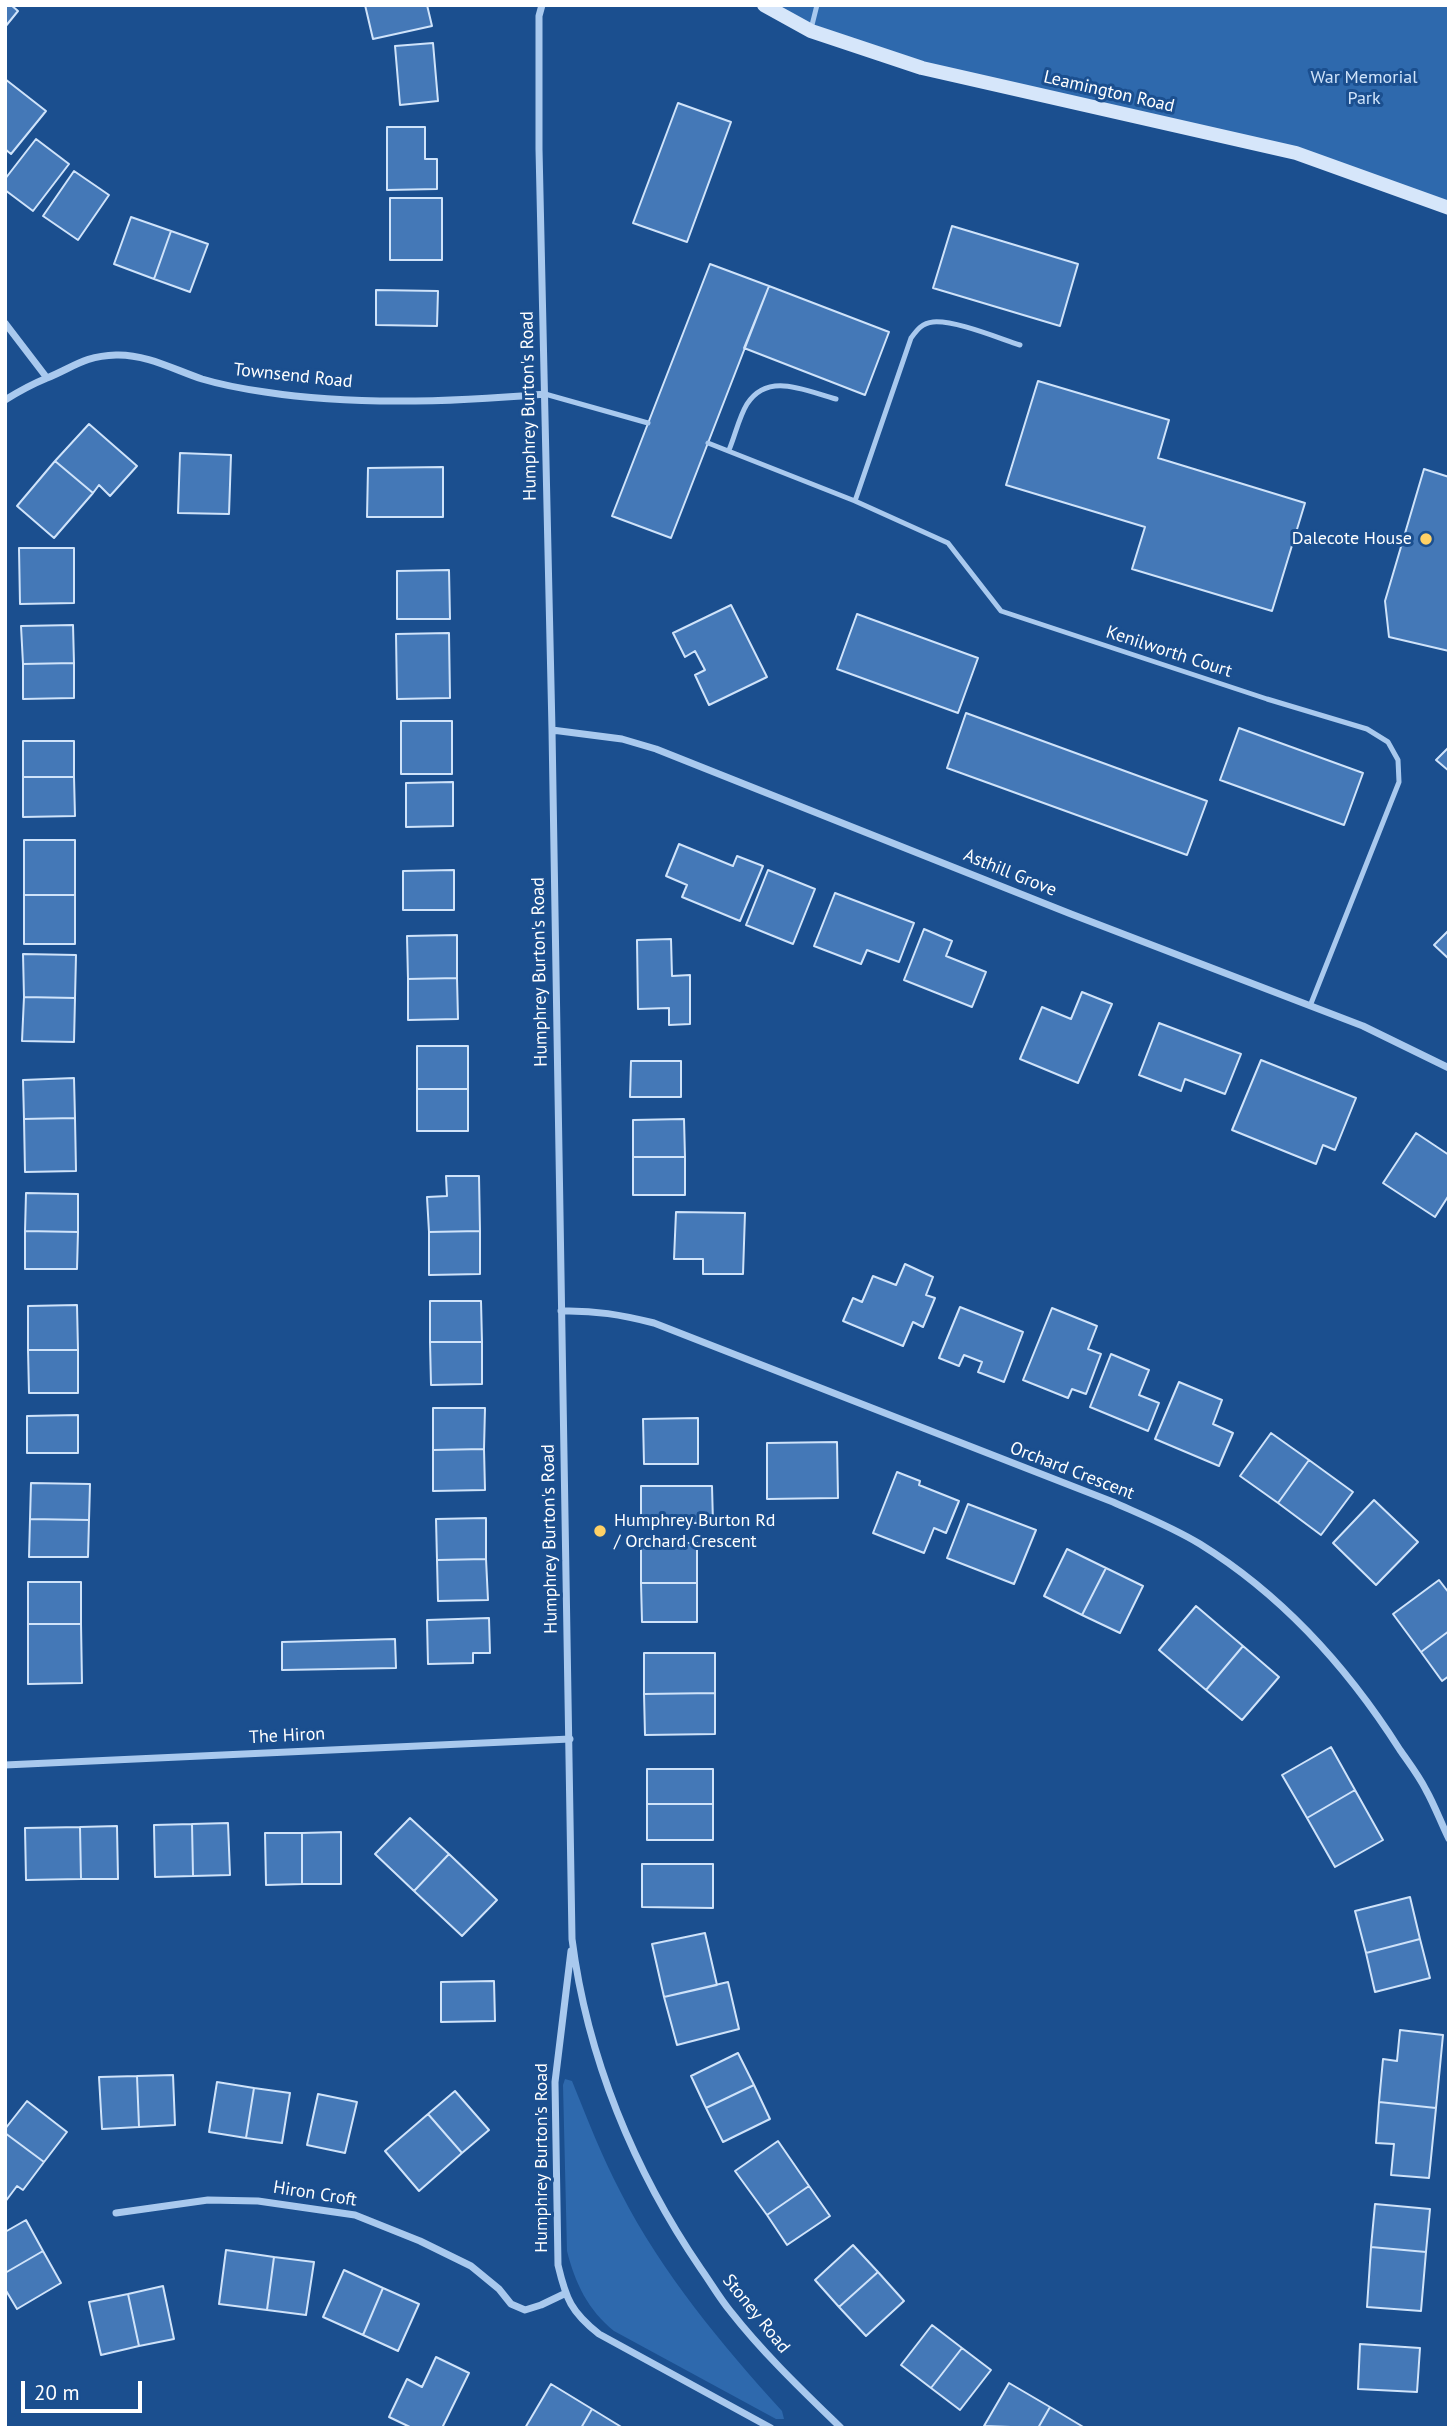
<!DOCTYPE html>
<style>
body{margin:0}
#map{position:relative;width:1454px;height:2433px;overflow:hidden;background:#1b4f8f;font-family:"PT Sans",sans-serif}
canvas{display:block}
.frame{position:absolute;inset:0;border:7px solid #fff;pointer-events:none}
.scale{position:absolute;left:21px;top:2381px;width:121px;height:32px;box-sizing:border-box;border:4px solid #fff;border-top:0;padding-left:9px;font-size:21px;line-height:24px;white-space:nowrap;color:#fff;-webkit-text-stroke:5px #1b4f8f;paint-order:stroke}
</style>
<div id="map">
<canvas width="1454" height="2433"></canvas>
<div class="frame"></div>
<div class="scale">20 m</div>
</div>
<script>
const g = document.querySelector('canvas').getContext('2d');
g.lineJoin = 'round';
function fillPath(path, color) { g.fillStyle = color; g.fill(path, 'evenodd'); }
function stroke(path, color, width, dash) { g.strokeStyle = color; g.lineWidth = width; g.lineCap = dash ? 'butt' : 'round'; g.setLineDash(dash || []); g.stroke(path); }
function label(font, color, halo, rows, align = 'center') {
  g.font = font + ' "PT Sans",sans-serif'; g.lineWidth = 6; g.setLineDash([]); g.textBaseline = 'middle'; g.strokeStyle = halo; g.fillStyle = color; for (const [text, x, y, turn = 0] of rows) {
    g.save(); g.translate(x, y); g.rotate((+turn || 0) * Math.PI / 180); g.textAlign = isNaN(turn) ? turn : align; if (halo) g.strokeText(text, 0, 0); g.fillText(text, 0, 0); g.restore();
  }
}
const green = new Path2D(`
 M765 5H1449V208L1296 153 922 68Z
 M565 2079 572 2081C587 2118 602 2157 621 2193 662 2273 722 2345 782 2411L784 2419H776L614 2331C588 2310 575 2283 567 2251L563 2085Z`);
const building = new Path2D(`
 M5 5H11L18 11 5 27Z
 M365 5H427L432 26 373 39Z
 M433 43 438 101 400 105 395 46Z
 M5 79 46 111 11 154 5 149Z
 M678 103 731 122 687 242 633 223Z
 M387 127H425V159H437V189L387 190Z
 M36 139 69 164 33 211 5 190V179Z
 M74 171 109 195 78 240 43 216Z
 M390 198H442V260H390Z
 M131 217 171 231 154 279 114 264Z
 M952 226 1078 264 1060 326 933 288Z
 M171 231 208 244 190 292 154 279Z
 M710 264 769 286 671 538 612 516Z
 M769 286 889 332 865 395 744 348Z
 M376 290 438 291 437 326 376 325Z
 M1038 381 1169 420 1158 458 1305 503 1272 611 1132 569 1145 527 1006 485Z
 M89 424 137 466 110 496 99 485 93 493 55 461Z
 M180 453 231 455 229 514 178 513Z
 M55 461 93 493 54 538 17 506Z
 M443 467V517H367L368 468Z
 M1424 469 1449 477V651L1389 637 1385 601Z
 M19 548H74V603L20 604Z
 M449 570 450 619H397V571Z
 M731 605 767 677 709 705 695 675 705 670 695 651 685 657 673 633Z
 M857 614 978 658 958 713 837 669Z
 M73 625 74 663 23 664 21 626Z
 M449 633 450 698 397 699 396 634Z
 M74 663V698L23 699V664Z
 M966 713 1207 801 1187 855 947 768Z
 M401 721H452V774H401Z
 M1239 728 1363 773 1344 825 1220 780Z
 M23 741H74V777H23Z
 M1449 747V771L1436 760Z
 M23 777H74L75 816 23 817Z
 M453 782V826L406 827V783Z
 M24 840H75V895H24Z
 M679 844 733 866 737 856 763 866 740 921 682 897 687 885 666 876Z
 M454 870V910H403V871Z
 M768 870 815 889 793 944 746 925Z
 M835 893 914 923 899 962 867 950 861 964 814 946Z
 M24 895H75V944H24Z
 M924 929 952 941 946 956 986 972 972 1007 904 980Z
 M1449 930V959L1434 945Z
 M457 935V978L408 979 407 936Z
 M671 939 672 976 690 975V1024L669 1025V1008L638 1009 637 940Z
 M23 954 76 955 75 998 24 997Z
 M457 978 458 1019 408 1020V979Z
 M1082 992 1112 1004 1078 1083 1020 1059 1042 1007 1071 1019Z
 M24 997 75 998 74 1042 22 1041Z
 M1159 1023 1241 1054 1225 1094 1185 1079 1181 1091 1139 1075Z
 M417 1046H468V1089H417Z
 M1261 1060 1356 1098 1335 1150 1323 1145 1316 1164 1232 1130Z
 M631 1061H681V1097H630Z
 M74 1078 75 1118 24 1119 23 1080Z
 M417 1089H468V1131H417Z
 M75 1118 76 1171 25 1172 24 1119Z
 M684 1119 685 1157H633V1120Z
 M1416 1133 1449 1155V1195L1435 1217 1383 1183Z
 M633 1157H685V1195H633Z
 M446 1176H479L480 1231 429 1232 427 1197 447 1196Z
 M26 1193 78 1194V1232L25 1231Z
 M676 1212 745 1213 743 1274H703V1259H674Z
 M25 1231 78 1232 77 1269H25Z
 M480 1231V1274L429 1275V1232Z
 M905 1264 933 1277 926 1295 935 1298 923 1327 913 1322 903 1346 843 1321 853 1298 862 1302 873 1276 896 1285Z
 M430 1301H481L482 1342H430Z
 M77 1305 78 1350H28V1306Z
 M960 1307 1023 1332 1004 1382 978 1372 982 1362 964 1355 959 1366 939 1358Z
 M1052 1308 1097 1326 1088 1349 1101 1354 1086 1394 1072 1389 1068 1398 1023 1380Z
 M430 1342H482V1384L431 1385Z
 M28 1350H78V1393H29Z
 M1111 1354 1149 1370 1139 1395 1159 1403 1148 1431 1090 1407Z
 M1179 1382 1222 1400 1213 1424 1233 1433 1219 1466 1155 1439Z
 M433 1408H485L484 1449 433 1450Z
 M78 1415V1453H27V1416Z
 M698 1418V1464H644L643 1419Z
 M1271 1433 1309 1460 1278 1503 1240 1476Z
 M837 1442 838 1498 767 1499V1443Z
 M484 1449 485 1490 433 1491V1450Z
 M1309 1460 1353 1492 1321 1535 1278 1503Z
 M897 1472 920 1481 919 1485 959 1501 946 1533 934 1528 924 1553 873 1533Z
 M31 1483 90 1484 89 1520 30 1519Z
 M641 1486H712L713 1523H641Z
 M1374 1500 1418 1542 1376 1585 1333 1543Z
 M968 1504 1036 1530 1014 1584 947 1558Z
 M486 1518V1559L437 1560 436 1519Z
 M30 1519 89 1520 88 1557H29Z
 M641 1543H697V1583H641Z
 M1067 1549 1106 1568 1082 1615 1044 1596Z
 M486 1559 488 1600 438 1601 437 1560Z
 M1106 1568 1143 1586 1120 1633 1082 1615Z
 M1439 1580 1449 1593V1631L1421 1652 1393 1614Z
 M28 1582H81V1624H28Z
 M641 1583H697V1622H642Z
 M1196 1606 1243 1646 1206 1690 1159 1650Z
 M489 1618 490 1653H473V1663L428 1664 427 1620Z
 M28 1624H81L82 1683 28 1684Z
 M1449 1631V1676L1442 1681 1421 1652Z
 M395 1639 396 1668 282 1670V1642Z
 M1243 1646 1279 1677 1242 1720 1206 1690Z
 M644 1653H715V1693L644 1694Z
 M715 1693V1734L645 1735 644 1694Z
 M1331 1747 1355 1790 1307 1818 1282 1775Z
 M647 1769H713V1804H647Z
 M1355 1790 1383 1840 1335 1867 1307 1818Z
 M647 1804H713V1840H647Z
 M410 1818 449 1854 414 1891 375 1854Z
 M228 1823 230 1875 193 1876 192 1824Z
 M192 1824 193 1876 155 1877 154 1825Z
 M117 1826 118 1879H81L80 1827Z
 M80 1827 81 1879 26 1880 25 1828Z
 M341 1832V1884H302V1833Z
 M265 1833H302V1884L266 1885Z
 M449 1854 497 1900 462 1936 414 1891Z
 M642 1864H713V1908L642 1907Z
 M1410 1897 1420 1939 1366 1953 1355 1911Z
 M705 1933 717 1985 664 1997 652 1944Z
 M1420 1939 1430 1978 1375 1992 1366 1953Z
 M494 1981 495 2021 441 2022V1982Z
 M728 1982 739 2029 677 2045 664 1997Z
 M1400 2030 1443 2035 1436 2108 1379 2102 1383 2059 1397 2061Z
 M738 2053 754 2085 706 2108 691 2076Z
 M173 2075 175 2125 139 2127 137 2076Z
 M137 2076 139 2127 102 2129 99 2077Z
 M217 2082 254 2088 246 2138 209 2132Z
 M754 2085 770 2119 723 2142 706 2108Z
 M254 2088 290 2093 282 2143 246 2138Z
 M455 2091 489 2130 462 2153 428 2114Z
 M318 2094 357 2102 345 2153 307 2145Z
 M27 2101 67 2132 44 2162 5 2133V2129Z
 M1379 2102 1436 2108 1429 2178 1391 2175 1394 2144 1376 2143Z
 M428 2114 462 2153 419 2191 385 2151Z
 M5 2133 44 2162 23 2190 17 2186 5 2202Z
 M778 2141 809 2186 767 2215 735 2171Z
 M809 2186 830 2216 787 2245 767 2215Z
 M1375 2204 1430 2209 1426 2252 1371 2247Z
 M26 2220 43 2251 5 2273V2232Z
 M853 2245 878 2272 839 2307 815 2280Z
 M1371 2247 1426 2252 1421 2311 1367 2307Z
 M226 2250 274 2257 267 2310 219 2304Z
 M43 2251 61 2283 17 2309 5 2289V2273Z
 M274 2257 314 2262 306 2315 267 2310Z
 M344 2270 383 2288 363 2335 323 2317Z
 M878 2272 904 2301 866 2336 839 2307Z
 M163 2286 174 2339 139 2346 128 2294Z
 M383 2288 419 2304 398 2351 363 2335Z
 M128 2294 139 2346 101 2355 89 2302Z
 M932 2325 962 2348 931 2388 901 2365Z
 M1360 2344 1420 2348 1417 2392 1358 2389Z
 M962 2348 991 2370 960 2410 931 2388Z
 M436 2357 469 2373 442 2428H412L389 2417 407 2379 422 2387Z
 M1009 2383 1050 2407 1038 2428 984 2426Z
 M551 2384 592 2409 581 2428H525Z
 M1050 2407 1085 2428H1038Z
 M592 2409 623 2428H581Z`);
const lane = new Path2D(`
 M811 29 817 5
 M545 394 648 423
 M708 443 855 501 948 543 1001 611 1267 699 1367 729 1388 742 1398 760 1399 782 1310 1006
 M729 450C735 436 739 417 747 404 768 371 806 391 836 399
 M855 501 911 338C917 330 922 323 933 322 955 320 998 338 1020 345`);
const street = new Path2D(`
 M542 5 539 16V149L552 730 572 1939C587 2057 634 2171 701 2269 711 2283 720 2299 731 2312 764 2354 803 2391 841 2428
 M5 323 47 378
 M5 400C21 390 30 385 47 378 74 367 84 356 116 355 146 354 175 370 202 379 222 385 244 389 265 392 354 406 455 402 545 394
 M552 730 622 739 656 749 1071 914 1363 1026 1449 1068
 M561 1311C594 1310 622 1315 654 1323L1113 1502C1142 1515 1172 1527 1200 1544 1282 1595 1348 1668 1400 1750 1409 1763 1419 1776 1426 1790 1435 1806 1441 1823 1449 1839
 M5 1765 570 1739
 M571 1951 555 2082 558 2265C566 2299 571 2312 599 2334L771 2428
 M116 2213 208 2200 258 2201 355 2215 420 2241 471 2266 499 2289 511 2304 525 2310 541 2305 564 2294`);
const secondary = new Path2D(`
 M764 5 811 31 922 68 1296 153 1449 208`);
const markers = [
 [1426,539,7,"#ffd166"],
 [600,1531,7,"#ffd166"]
];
const parkNames = [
 ["War Memorial",1364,78],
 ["Park",1364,99]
];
const streetNames = [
 ["Leamington Road",1109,92,13],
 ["Townsend Road",293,376,6],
 ["Humphrey Burton's Road",529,406,-91],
 ["Kenilworth Court",1169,652,18],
 ["Asthill Grove",1010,873,22],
 ["Humphrey Burton's Road",540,972,-91],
 ["Orchard Crescent",1072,1471,21],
 ["Humphrey Burton's Road",550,1539,-91],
 ["The Hiron",287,1736,-3],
 ["Humphrey Burton's Road",542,2158,-90],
 ["Hiron Croft",315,2194,9],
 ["Stoney Road",756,2314,51]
];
const poiNames = [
 ["Dalecote House",1412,539],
 ["Humphrey Burton Rd",614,1521,"left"],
 ["/ Orchard Crescent",614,1542,"left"]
];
fillPath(green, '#2e69ad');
fillPath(building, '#4478b7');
stroke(building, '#cfe3fa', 2);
stroke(lane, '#a9c9ee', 5);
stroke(street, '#a9c9ee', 7);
stroke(secondary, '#d6e6fa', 14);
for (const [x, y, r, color] of markers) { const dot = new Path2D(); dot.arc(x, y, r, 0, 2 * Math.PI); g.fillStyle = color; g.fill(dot); stroke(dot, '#1b4f8f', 2.5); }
label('18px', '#cfe3fa', '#1b4f8f', parkNames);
label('18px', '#fff', '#1b4f8f', streetNames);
label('18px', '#fff', '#1b4f8f', poiNames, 'right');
</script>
